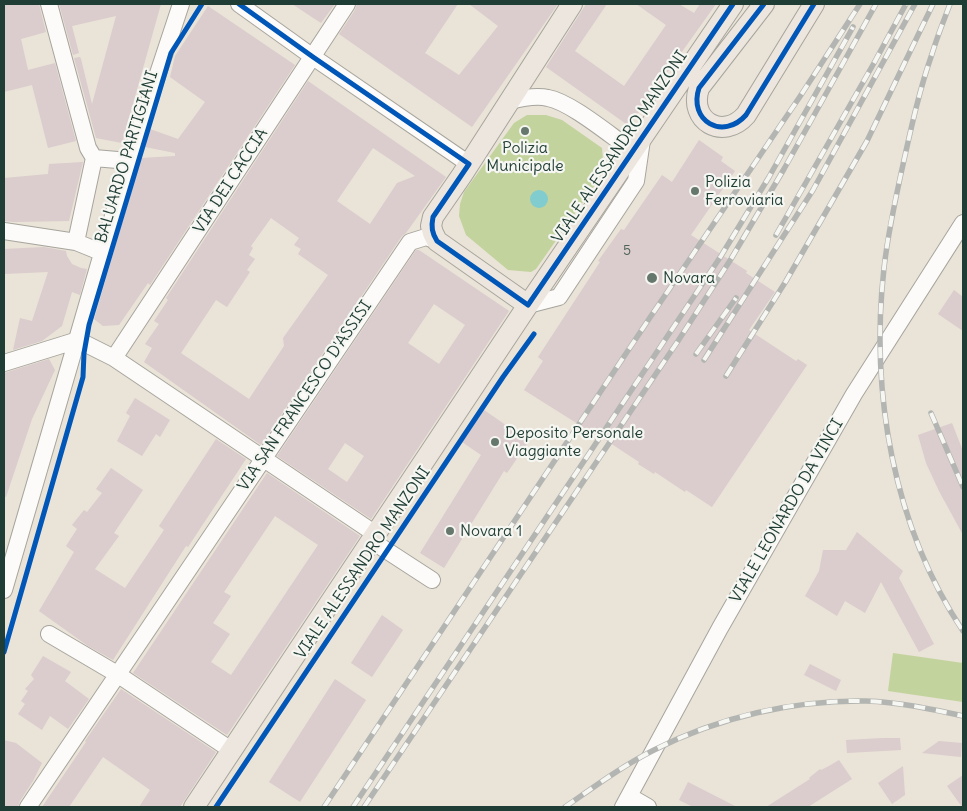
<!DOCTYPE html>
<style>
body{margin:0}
#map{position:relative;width:967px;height:811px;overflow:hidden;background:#eae3d7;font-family:Delius,sans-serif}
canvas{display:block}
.frame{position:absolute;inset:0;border:5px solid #1f3d34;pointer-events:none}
</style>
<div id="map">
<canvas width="967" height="811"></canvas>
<div class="frame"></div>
</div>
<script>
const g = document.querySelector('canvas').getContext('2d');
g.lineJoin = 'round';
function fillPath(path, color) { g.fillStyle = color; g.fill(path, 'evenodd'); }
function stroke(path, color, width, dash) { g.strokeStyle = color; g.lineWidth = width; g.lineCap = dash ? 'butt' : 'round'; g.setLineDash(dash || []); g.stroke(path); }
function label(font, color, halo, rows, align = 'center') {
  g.font = font + ' Delius,sans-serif'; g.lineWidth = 4.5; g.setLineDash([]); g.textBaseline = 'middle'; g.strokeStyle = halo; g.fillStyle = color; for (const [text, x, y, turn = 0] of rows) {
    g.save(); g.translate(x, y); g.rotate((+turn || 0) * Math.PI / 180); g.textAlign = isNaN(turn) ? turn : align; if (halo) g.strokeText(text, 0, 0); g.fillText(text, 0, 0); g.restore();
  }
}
const green = new Path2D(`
 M527 115H546L562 120 602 148 604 172 536 269 531 272 508 270 466 235 459 216 460 204 464 192 514 123Z
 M893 653 963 663V702L888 691Z`);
const water = new Path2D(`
 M530 199a9 9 0 1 1 18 0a9 9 0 1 1-18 0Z`);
const building = new Path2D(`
 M4 4H39L46 32 21 39 28 70 55 63 76 141 48 148 32 85 4 92Z
 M59 4H161L122 143 96 138 74 58 80 57 81 59 92 104 116 16 72 26 79 53 73 55Z
 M292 4H335L321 23Z
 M357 4H458L425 53 459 75 498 26 469 4H558L472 127 339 34 355 10Z
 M586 4H607L575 51 624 86 666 25 636 4H679L694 13 700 4H716L629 126 546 67Z
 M208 6 295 65 150 285 148 283 119 325 103 326 94 319 141 158 175 156V153L145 147 150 129 178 139 205 102 170 77 175 56Z
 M308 81 446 177 406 233 402 236 261 445 144 362 152 348 145 344 159 324 154 321 168 300 166 298ZM373 148 415 176 397 183 370 224 337 201ZM271 218 299 238 294 245 301 249 298 254 328 275 283 338 284 346 249 399 181 353 216 300 227 307 250 272 247 270 255 259 249 255 253 248 251 246Z
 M699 140 723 157 721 161 735 171 691 235 747 271 746 273 775 292 749 330 796 361 798 359 807 365 712 507 686 490 685 492 655 472 654 474 638 464 639 462 598 435 597 436 524 390 543 361 538 357 600 262 598 261 621 229 624 230 662 175 672 182Z
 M83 162 69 221 14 222 4 221V178L48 174 49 164Z
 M44 247 66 251 67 256 72 264 81 268 87 269 80 295 72 292 62 326 42 341 13 350 20 318 32 321 48 272 4 274V249Z
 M416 250H419L509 311 371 519 277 456ZM434 304 465 325 439 364 408 343ZM345 443 364 456 347 482 328 469Z
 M954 290 963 297V331L938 314Z
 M49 359 55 370 32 419 6 497 4 496V373Z
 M135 398 170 420 160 437 156 434 142 456 117 441 130 416 126 413Z
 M484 410 529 441 507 473 504 471 444 568 420 553 481 455 462 442Z
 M952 423 963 451V535L939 491 926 463 918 435Z
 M216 439 246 459 188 547 186 546 113 660 88 646 39 611 74 552 66 546 77 529 72 525 84 510 87 512 102 493 96 489 111 468 143 490 114 533 119 536 95 569 125 588 164 530 159 526Z
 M267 473 360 536 227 735 133 673ZM275 516 318 545 231 675 211 662 230 634 213 623 231 596 224 592Z
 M857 532 903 571 899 578 934 644 919 652 881 582 865 613 845 601 837 616 805 596 819 571 823 550H846Z
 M382 615 403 630 372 677 351 663Z
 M43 656 71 672 65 681 89 699 68 729 50 716 42 730 18 714 25 704 21 701 28 691 25 689 34 679 31 675Z
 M810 664 841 680 836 691 804 675Z
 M335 679 366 700 300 802 269 782Z
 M121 689 216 752 184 801 180 807H139L150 790 103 757 69 807H42L86 742 85 741Z
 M883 738H900L901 750 847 753 846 740Z
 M4 740 16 743 42 763 33 781 20 801 18 807H4Z
 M939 741 962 743 961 757 922 753Z
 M839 760 852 779 808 807H766L810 779 809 778 820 769 821 770 829 766Z
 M903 766 905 795 892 804 878 783Z
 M963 775V807H962L947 786Z
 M688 782 737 807H693L679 800Z`);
const minor = new Path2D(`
 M49 4 88 148 94 158 76 242
 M239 4 313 57 469 164
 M510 101C522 98 536 95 548 98 571 102 612 137 633 151
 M94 158 129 161
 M4 231 76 242 103 253
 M528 305 559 297 636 181 642 140
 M78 340 114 358 377 535
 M114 358 347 4
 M4 363 78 340
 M372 541 432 580
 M4 590 129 161 181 4
 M49 634 117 674 231 750
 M629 796 648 807
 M28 807 410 242 426 237 437 241
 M623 807 720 628 854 394 963 223`);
const major = new Path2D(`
 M764 4 699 88C688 121 723 141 746 115L814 4
 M528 305 437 241 433 233 431 226 433 217 462 175 572 4
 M194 807 528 305 733 4`);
const rail = new Path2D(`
 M950 4C944 20 937 37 932 54 920 88 912 124 904 160 896 196 888 232 884 268 870 392 893 526 963 631
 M776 235 874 63 906 4
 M696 354 736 298
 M704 360 813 190 915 4
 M726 376 786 281 867 141 933 4
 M931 413 963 487
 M324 807 649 319 801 95 860 4
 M353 807 721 256 769 177 853 27
 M364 807 678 341 731 259 784 169 876 4
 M565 807C594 787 622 766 654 750 719 717 793 700 866 701 899 702 931 709 963 716`);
const cycleway = new Path2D(`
 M239 4 313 57 469 164 433 217C431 227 432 233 437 241L528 305 733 4
 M764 4 699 88C688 121 723 141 746 115L814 4
 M4 652 83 377 84 353 89 325 171 53 202 4
 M216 807 503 377 534 334`);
const markers = [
 [525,131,5,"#66776d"],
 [695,191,5,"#66776d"],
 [652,278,6,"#66776d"],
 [495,442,5,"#66776d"],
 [450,531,5,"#66776d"]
];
const numberNames = [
 ["5",627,251]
];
const streetNames = [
 ["VIALE ALESSANDRO MANZONI",620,147,-56],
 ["BALUARDO PARTIGIANI",127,157,-73],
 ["VIA DEI CACCIA",231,181,-57],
 ["VIA SAN FRANCESCO D'ASSISI",305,396,-56],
 ["VIALE LEONARDO DA VINCI",787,511,-60],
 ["VIALE ALESSANDRO MANZONI",363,563,-56]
];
const poiNames = [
 ["Polizia",525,148,"center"],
 ["Municipale",525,166,"center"],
 ["Polizia",705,182],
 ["Ferroviaria",705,200],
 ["Novara",663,278],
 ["Deposito Personale",505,433],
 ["Viaggiante",505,451],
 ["Novara 1",460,531]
];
fillPath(green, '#c2d39e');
fillPath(water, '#81ccce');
fillPath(building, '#dbcccd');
stroke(minor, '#a6a59d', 18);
stroke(major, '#a6a59d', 22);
stroke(minor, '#fcfbf9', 16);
stroke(major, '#ede6de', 20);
stroke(rail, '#b3b5b2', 5.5);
stroke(rail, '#f6f6f2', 4, [11]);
stroke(cycleway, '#0057b8', 5);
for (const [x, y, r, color] of markers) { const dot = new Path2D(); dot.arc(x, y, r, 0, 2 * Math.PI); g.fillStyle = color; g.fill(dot); stroke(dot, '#f6f6f2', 2); }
label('14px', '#4e615a', null, numberNames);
label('16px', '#1f3d34', '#f6f6f2', streetNames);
label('16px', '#1f3d34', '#f6f6f2', poiNames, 'left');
</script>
